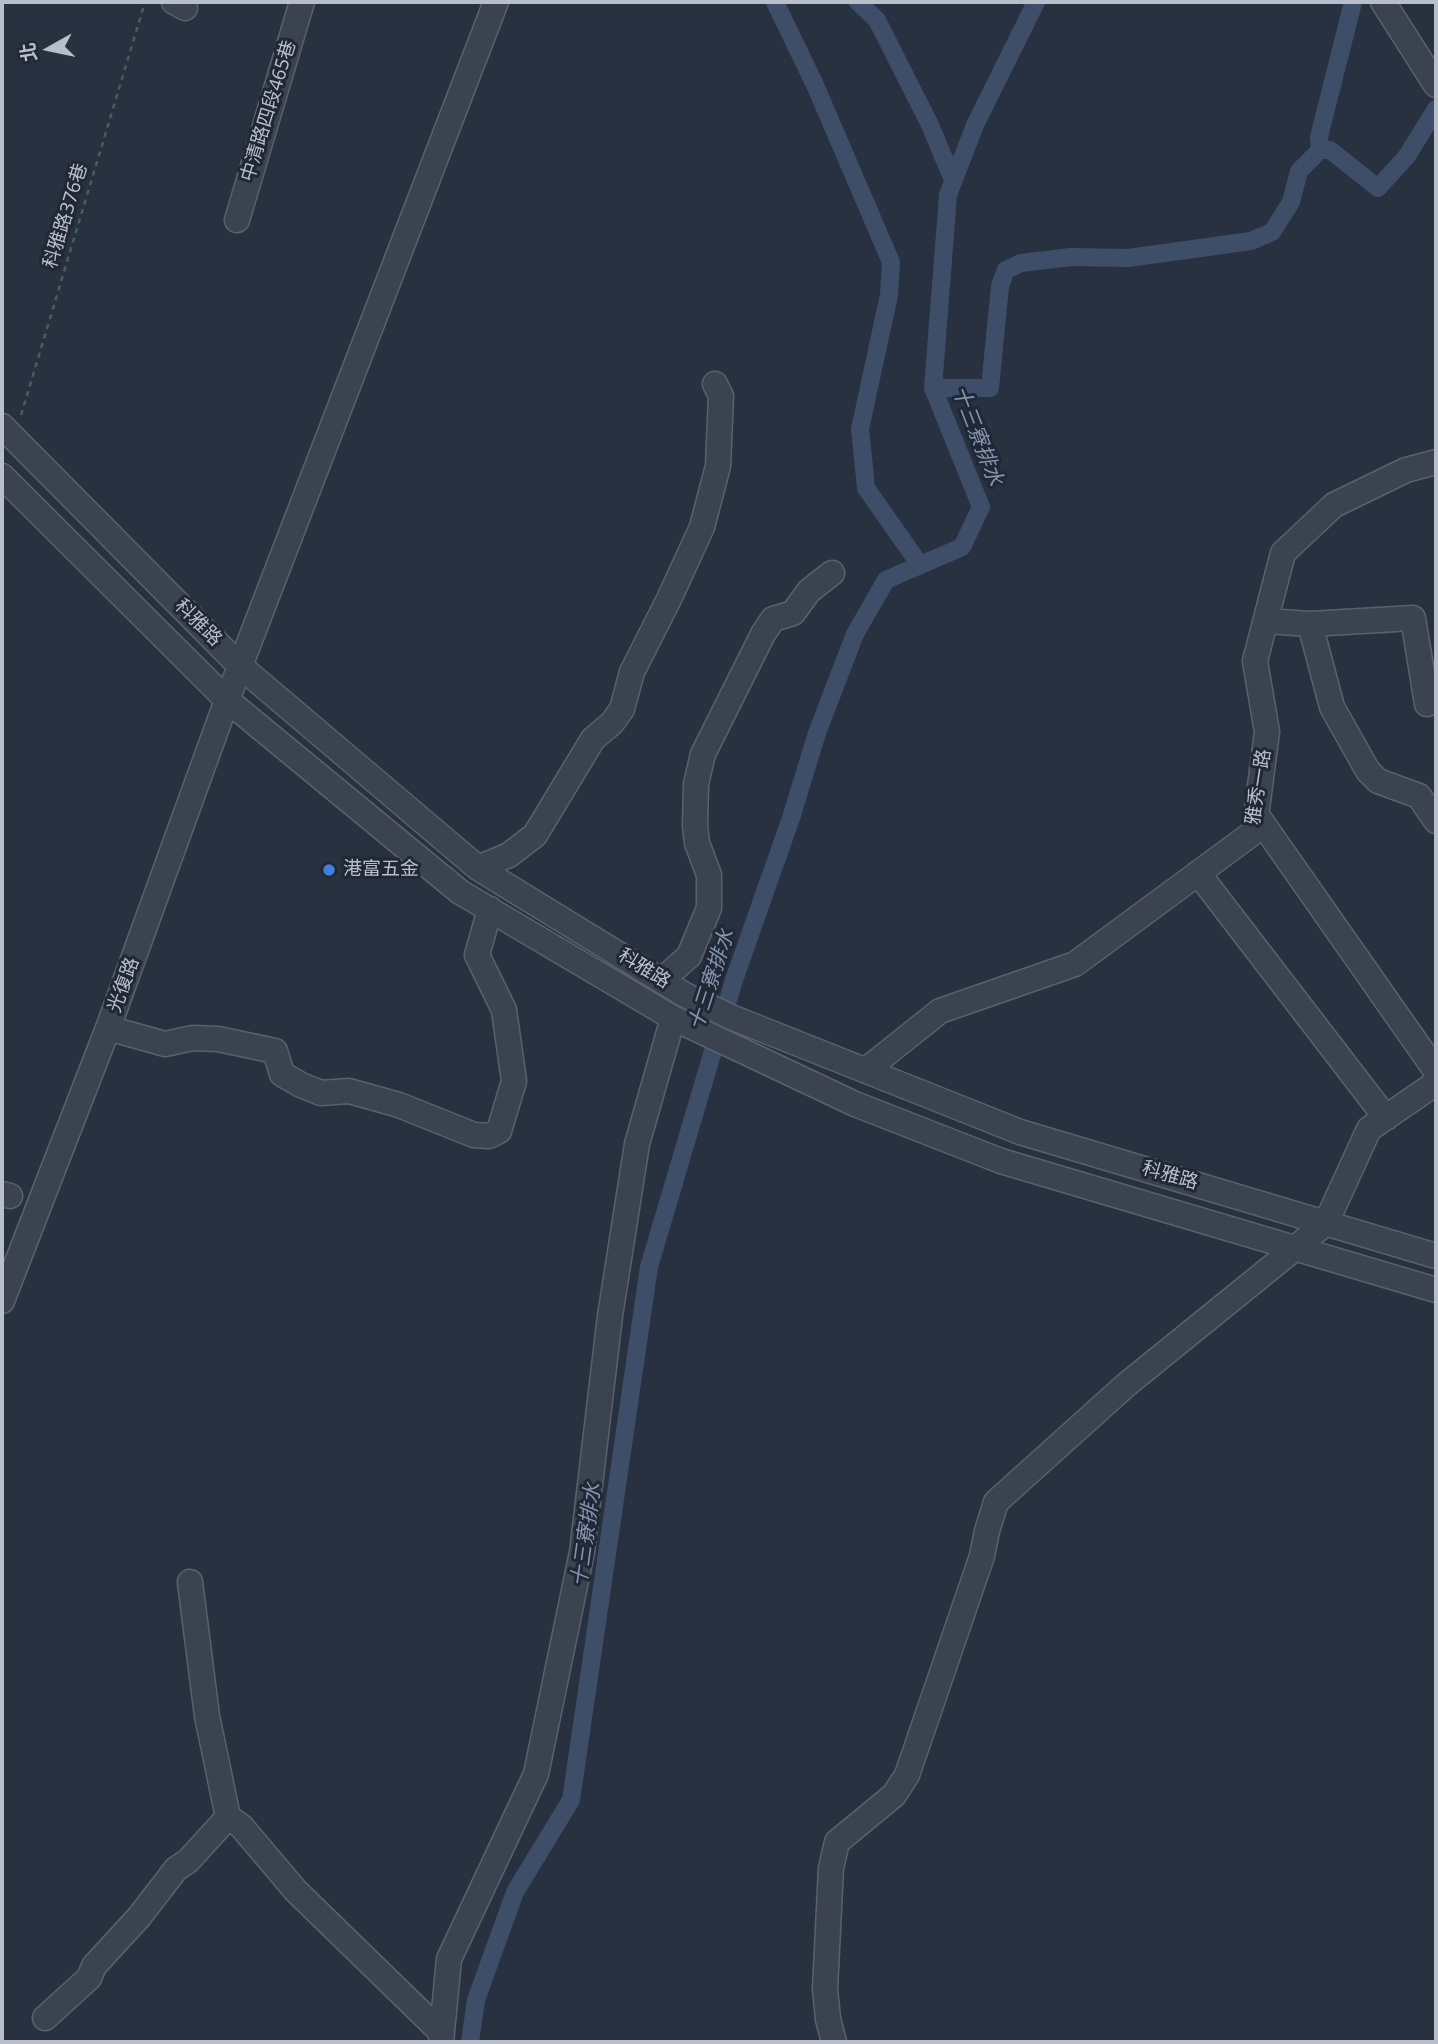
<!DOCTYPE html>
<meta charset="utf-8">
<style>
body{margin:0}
#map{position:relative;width:1438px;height:2044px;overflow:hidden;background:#283140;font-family:"Noto Sans","Noto Sans TC",sans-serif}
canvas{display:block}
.frame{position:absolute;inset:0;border:4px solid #b9bfca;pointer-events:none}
.north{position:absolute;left:14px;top:14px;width:70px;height:70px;-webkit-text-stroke:5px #212835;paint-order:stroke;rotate:261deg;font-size:19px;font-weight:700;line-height:28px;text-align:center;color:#b9bfca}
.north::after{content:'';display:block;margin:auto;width:24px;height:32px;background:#b9bfca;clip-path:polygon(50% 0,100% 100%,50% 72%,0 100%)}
</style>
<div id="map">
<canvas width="1438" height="2044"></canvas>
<div class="frame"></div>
<div class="north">北</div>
</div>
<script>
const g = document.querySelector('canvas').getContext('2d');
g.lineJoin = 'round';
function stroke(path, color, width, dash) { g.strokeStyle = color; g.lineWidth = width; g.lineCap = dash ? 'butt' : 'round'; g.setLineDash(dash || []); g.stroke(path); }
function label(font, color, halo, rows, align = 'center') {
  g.font = font + ' "Noto Sans","Noto Sans TC",sans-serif'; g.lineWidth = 6; g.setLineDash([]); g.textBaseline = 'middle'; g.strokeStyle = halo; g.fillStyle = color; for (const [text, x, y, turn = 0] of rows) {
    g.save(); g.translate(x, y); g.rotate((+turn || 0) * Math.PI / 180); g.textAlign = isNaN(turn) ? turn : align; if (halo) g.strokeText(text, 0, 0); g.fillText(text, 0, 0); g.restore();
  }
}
const canal = new Path2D(`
 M775 2 815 85 891 262 889 295 860 429 866 488 920 565
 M858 2 877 20 930 125 953 180
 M1320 150H1330L1378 188 1407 156 1436 109
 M933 388H990L1000 286 1006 270 1021 263 1071 257 1128 258 1251 241 1272 232 1291 202 1299 171 1320 150 1319 137 1353 2
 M470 2042 476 2000 515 1892 571 1800 649 1267 734 980 791 818 817 733 855 634 886 580 962 547 981 507 933 388 948 195 975 125 1036 2`);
const path = new Path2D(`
 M21 415 145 2`);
const minor = new Path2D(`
 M174 2 185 8
 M1383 2 1436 85
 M237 220 302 2
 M2 426 240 666 478 868 685 995 731 1017 1020 1132 1436 1256
 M2 476 227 700 460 892 673 1018 855 1104 1001 1161 1436 1290
 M1266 621 1310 624 1413 618 1427 704
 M1310 624 1332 707 1368 771 1378 781 1419 796 1436 821
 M1256 814 1436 1071
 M478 868 509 855 535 835 593 739 612 723 622 709 632 672 669 599 702 527 718 466 721 396 715 384
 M1198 873 1386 1118
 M663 979 689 956 709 908V875L697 843 695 826 696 784 703 754 763 634 773 619 793 613 809 591 832 573
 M108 1028 165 1044 193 1038 218 1039 275 1051 282 1074 301 1085 321 1093 349 1091 399 1105 474 1135 489 1136 499 1131 514 1081 504 1010 477 955 490 909
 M866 1070 940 1011 1075 964 1254 832 1267 732 1255 661 1283 553 1334 505 1406 470 1436 462
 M2 1194 10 1196
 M2 1301 108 1028 227 700 496 2
 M190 1582 207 1716 228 1817 241 1826 296 1891 442 2033
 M45 2018 89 1978 94 1966 139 1917 176 1869 188 1861 228 1817
 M441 2042 449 1959 536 1774 582 1552 610 1316 637 1144 673 1018
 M834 2042 828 2019 825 1989 831 1868 837 1842 894 1795 907 1775 982 1556 987 1531 996 1502 1126 1385 1326 1223 1369 1129 1436 1083`);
const markers = [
 [329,870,7,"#3f7fe0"]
];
const streetNames = [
 ["中清路四段465巷",269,111,-73],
 ["科雅路376巷",66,216,-73],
 ["科雅路",198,623,45],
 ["雅秀一路",1259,787,-81],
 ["科雅路",644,969,32],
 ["光復路",124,985,-70],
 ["科雅路",1170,1176,16]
];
const poiNames = [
 ["港富五金",343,870]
];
const waterNames = [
 ["十三寮排水",977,436,69],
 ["十三寮排水",712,980,-72],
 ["十三寮排水",587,1535,-82]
];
stroke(canal, '#3f4e68', 18);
stroke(minor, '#5a616d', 27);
stroke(path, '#4a5c60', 2.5, [5, 5]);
stroke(minor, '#3c4350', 24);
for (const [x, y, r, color] of markers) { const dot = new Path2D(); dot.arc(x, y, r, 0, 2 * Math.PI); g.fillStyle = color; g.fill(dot); stroke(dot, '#212835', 2.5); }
label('19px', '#b9bfca', '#212835', streetNames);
label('19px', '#b9bfca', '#212835', poiNames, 'left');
label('italic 21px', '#8394af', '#212835', waterNames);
</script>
